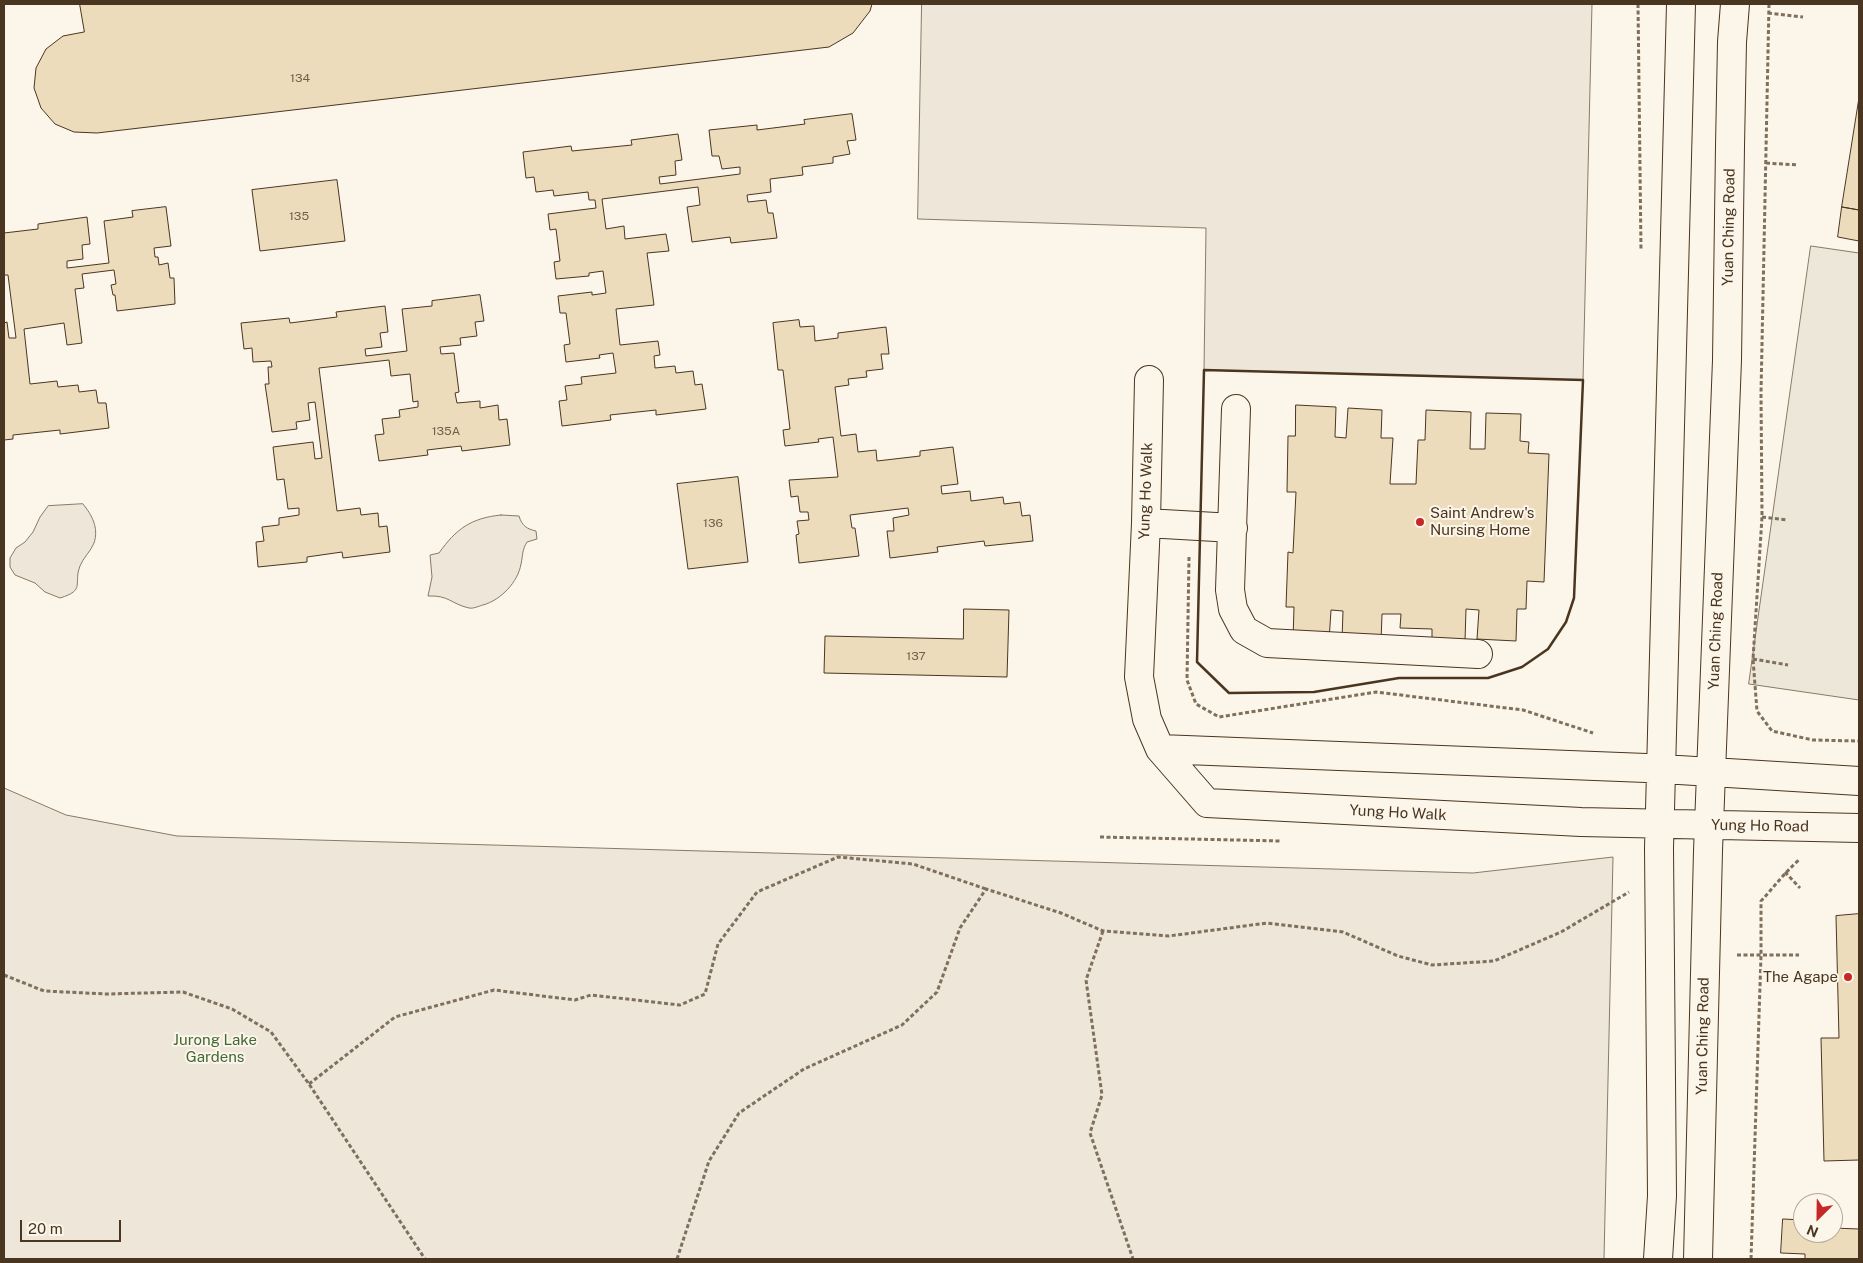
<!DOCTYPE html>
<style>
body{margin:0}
#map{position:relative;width:1863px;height:1263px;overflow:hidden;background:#fbf6e9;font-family:"Public Sans",sans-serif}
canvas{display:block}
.frame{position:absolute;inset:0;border:5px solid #4a3520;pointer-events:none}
.north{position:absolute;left:1793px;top:1193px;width:50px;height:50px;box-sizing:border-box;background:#fbf6e9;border:1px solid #b4a999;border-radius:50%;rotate:203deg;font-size:14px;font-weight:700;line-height:20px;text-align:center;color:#4a3520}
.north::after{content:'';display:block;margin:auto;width:18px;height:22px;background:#c62828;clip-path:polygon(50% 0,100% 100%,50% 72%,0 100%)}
.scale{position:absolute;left:20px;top:1220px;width:101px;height:22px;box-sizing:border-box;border:2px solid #4a3520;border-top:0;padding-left:6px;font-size:15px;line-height:18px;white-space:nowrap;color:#4a3520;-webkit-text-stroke:4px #fbf6e9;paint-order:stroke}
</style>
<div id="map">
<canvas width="1863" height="1263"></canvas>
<div class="frame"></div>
<div class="north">N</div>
<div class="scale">20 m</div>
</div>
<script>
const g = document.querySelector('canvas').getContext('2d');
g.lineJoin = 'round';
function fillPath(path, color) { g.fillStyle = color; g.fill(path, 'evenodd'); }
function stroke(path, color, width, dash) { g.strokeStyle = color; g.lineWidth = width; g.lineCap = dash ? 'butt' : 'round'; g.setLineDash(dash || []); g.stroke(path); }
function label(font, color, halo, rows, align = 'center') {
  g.font = font + ' "Public Sans",sans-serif'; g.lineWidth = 4; g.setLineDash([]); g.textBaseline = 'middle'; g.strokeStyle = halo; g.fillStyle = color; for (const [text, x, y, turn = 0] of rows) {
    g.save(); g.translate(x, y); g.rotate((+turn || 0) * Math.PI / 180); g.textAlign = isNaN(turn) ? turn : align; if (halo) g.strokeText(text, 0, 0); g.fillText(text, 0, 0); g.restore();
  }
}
const green = new Path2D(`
 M922 4H1592L1583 380 1204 370 1206 228 918 219Z
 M83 504C92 515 99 528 94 543 91 551 83 558 80 566 73 584 86 590 60 598L45 592 35 583 15 575 10 567V558L16 548 25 542 33 532 40 517 48 506Z
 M501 515 519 516C522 526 527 529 536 531L537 539 527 542C522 550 523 555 521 564 518 582 501 600 483 605 479 606 473 609 469 608 451 604 449 595 428 596L432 577 430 555 439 553C456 529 471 518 501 515Z
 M4 788 66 815 177 836 1473 873 1613 857 1604 1259H4Z`);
const parking = new Path2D(`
 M1811 246 1859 253V700L1749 684Z`);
const building = new Path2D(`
 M80 4H872L870 11 853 33 829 47 97 133 74 132 55 124 41 108 34 88 36 68 46 49 63 36 84 32Z
 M1859 98V210L1842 207Z
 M852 114 856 140 847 141 850 154 833 157V163L802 167 803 175 770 179 771 192 747 195 748 202 766 200 768 213H773L777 238 731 243 730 237 692 242 687 207 700 205 698 187 602 199 606 229 624 226 625 239 666 234 669 251 647 253 654 305 616 309 620 345 658 341 660 355 654 356 655 368 675 366 676 373 693 371 695 385 702 384 706 409 656 415V410L610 415 611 420 562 426 559 401 567 400 565 386 582 384 581 377 616 373 613 353 599 355 600 358 566 362 564 345 570 344 566 313H560L558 296 592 292V295L606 293 603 271 589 273V276L556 279 554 262 560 261 556 229 550 230 548 214 596 208 595 200H589L588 192 554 196 553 190 536 192 534 177 526 178 523 152 571 146 572 151 632 145 631 140 678 134 682 160 675 161 676 175 659 177 660 184 740 174V167L722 169 719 156H712L709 130 757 125V130L805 124 804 120Z
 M337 180 345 241 260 251 252 190Z
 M166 207 171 246 154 248 155 257H158L159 265 168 263 170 278H174L175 304 117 311 115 295H113L111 285 116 284 114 270 82 274 84 288 75 289 82 343 67 345 64 323 24 329 30 384 57 381 58 387 78 385 79 392 96 390 98 403H106L109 428 60 434V430L13 435V439L4 440V323L7 322 9 338H16L8 275H4V233L38 229V224L87 217 90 244 82 245 83 259 67 261V268L109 263 104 221 133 217 132 211Z
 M1842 207 1859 210V241L1838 237Z
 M480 295 484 321 475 322 477 336 460 338 461 345 440 347 441 354 454 353 459 392 455 393 457 403 480 401V408L498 405 499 420 507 419 510 445 462 451 461 446 427 450 428 455 379 461 375 435 384 434 382 419 400 417 399 410 418 407V401L413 402 410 374 391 376 389 360 319 368 337 511 360 508 361 515 378 513 379 527 387 526 390 552 343 558 342 552 307 557V562L258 567 256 542 264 541 262 527 279 525V518L299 515V508L288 509 284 479 277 480 273 447 313 442 315 459 322 458 315 402 308 403 310 420 296 422 297 429 272 432 265 384H269L268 367H272L271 361 253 362 252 348 244 349 241 323 289 318 290 323 337 317 336 312 385 306 388 332 380 333 382 347 365 349 366 356 407 351 402 309 432 306V301Z
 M799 320 800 327 814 326 815 341 838 338V333L886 327 889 354H881L883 369 866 371 867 377 848 379 849 385 835 387 841 436 856 434 858 452 876 450 877 461 920 456V451L953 447 958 484 941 486 942 494 970 491 971 501 1003 497 1004 504 1020 502 1022 516 1030 515 1033 541 985 546 984 541 937 547 938 552 890 558 887 531H894L893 518 909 515 908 508 850 515 852 528H855L859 556 799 563 796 535 799 534 797 521 809 520 808 512H800L798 496 791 497 789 480 838 477 833 437 818 439 819 442 785 446 783 430 790 429 783 370H778L773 323Z
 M1296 405 1336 407 1335 437 1346 438 1348 408 1382 410 1381 438H1393L1390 484H1416L1418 440H1425L1426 410 1471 412 1470 449H1485L1486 413 1521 414 1520 441 1529 442 1528 453 1549 454 1544 582 1527 581 1526 609H1517L1516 641 1477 639 1479 610 1466 609 1465 641 1432 639V629L1400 628 1401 614H1382L1381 642 1342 640 1343 611 1331 610 1329 641 1293 640 1294 607H1286L1288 552 1293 553 1296 492H1287L1288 436H1295Z
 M738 477 748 562 688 569 677 484Z
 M964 609 1009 610 1007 677 824 673 825 636 963 639Z
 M1859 914V1160L1824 1161 1821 1038H1839L1836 916Z
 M1783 1219 1803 1220V1233H1833V1228L1859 1229V1259H1805V1254L1781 1253Z`);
const path = new Path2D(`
 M1638 4 1641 250
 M1769 4 1761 393 1762 517 1753 659 1757 711 1772 731 1813 740 1859 741
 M1768 13 1803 17
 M1766 163 1798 165
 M1762 517 1787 520
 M1189 557 1187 680 1196 704 1219 717 1376 692 1523 710 1593 733
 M1753 659 1788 665
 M1100 837 1280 841
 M1785 872 1800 888
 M1103 931 1086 980 1102 1095 1090 1133 1133 1259
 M1737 955H1799
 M4 975 44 991 107 994 183 992 232 1009 271 1032 309 1084 425 1259
 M309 1084 395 1017 494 990 575 1000 591 995 680 1005 705 994 718 944 757 892 838 857 913 864 986 889
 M4 1258V1259
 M677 1259 709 1161 739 1113 804 1069 902 1025 937 992 960 928 986 889 1061 913 1103 931 1169 936 1267 923 1343 932 1398 956 1432 965 1494 961 1561 932 1629 892
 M1751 1259 1761 956V901C1774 887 1785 872 1800 859`);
const minor = new Path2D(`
 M1149 380 1146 523 1139 677 1147 719 1160 749 1207 803 1581 822 1859 828
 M1236 409 1230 590 1233 609 1244 630 1267 643 1478 654
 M1146 523 1233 528
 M1160 749 1646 768 1859 781
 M1658 1259 1662 1196 1659 848 1681 4
 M1698 1259 1708 851 1727 360 1730 146 1732 42 1735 4`);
const wall = new Path2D(`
 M1204 370 1583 380 1574 598 1566 622 1548 649 1522 667 1488 678H1399L1314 692 1229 693 1197 662Z`);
const markers = [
 [1420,522,5,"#c62828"],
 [1848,977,5,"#c62828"]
];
const numberNames = [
 ["134",300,78],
 ["135",299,216],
 ["135A",446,431],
 ["136",713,523],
 ["137",916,656]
];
const streetNames = [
 ["Yuan Ching Road",1729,227,-89],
 ["Yung Ho Walk",1146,491,-88],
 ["Yuan Ching Road",1716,631,-88],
 ["Yung Ho Walk",1398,813,3],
 ["Yung Ho Road",1760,826,1],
 ["Yuan Ching Road",1703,1036,-89]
];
const poiNames = [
 ["Saint Andrew's",1430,513],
 ["Nursing Home",1430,530],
 ["The Agape",1838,977,"right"]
];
const parkNames = [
 ["Jurong Lake",215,1040],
 ["Gardens",215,1057]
];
fillPath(green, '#ede6d9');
stroke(green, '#887966', 1);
fillPath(parking, '#ede7d9');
stroke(parking, '#887966', 1);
fillPath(building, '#ecdcbc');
stroke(building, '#4a3520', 1);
stroke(minor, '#4a3520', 30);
stroke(path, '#7f6f5c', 3, [4, 2.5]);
stroke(minor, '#fbf6e9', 28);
stroke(wall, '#4a3520', 2.5);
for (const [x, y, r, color] of markers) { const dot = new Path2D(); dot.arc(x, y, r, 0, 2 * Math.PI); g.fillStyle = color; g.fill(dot); stroke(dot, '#fbf6e9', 2); }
label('12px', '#725f47', null, numberNames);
label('15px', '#4a3520', '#fbf6e9', streetNames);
label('15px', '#4a3520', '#fbf6e9', poiNames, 'left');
label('15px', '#436837', '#fbf6e9', parkNames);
</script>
